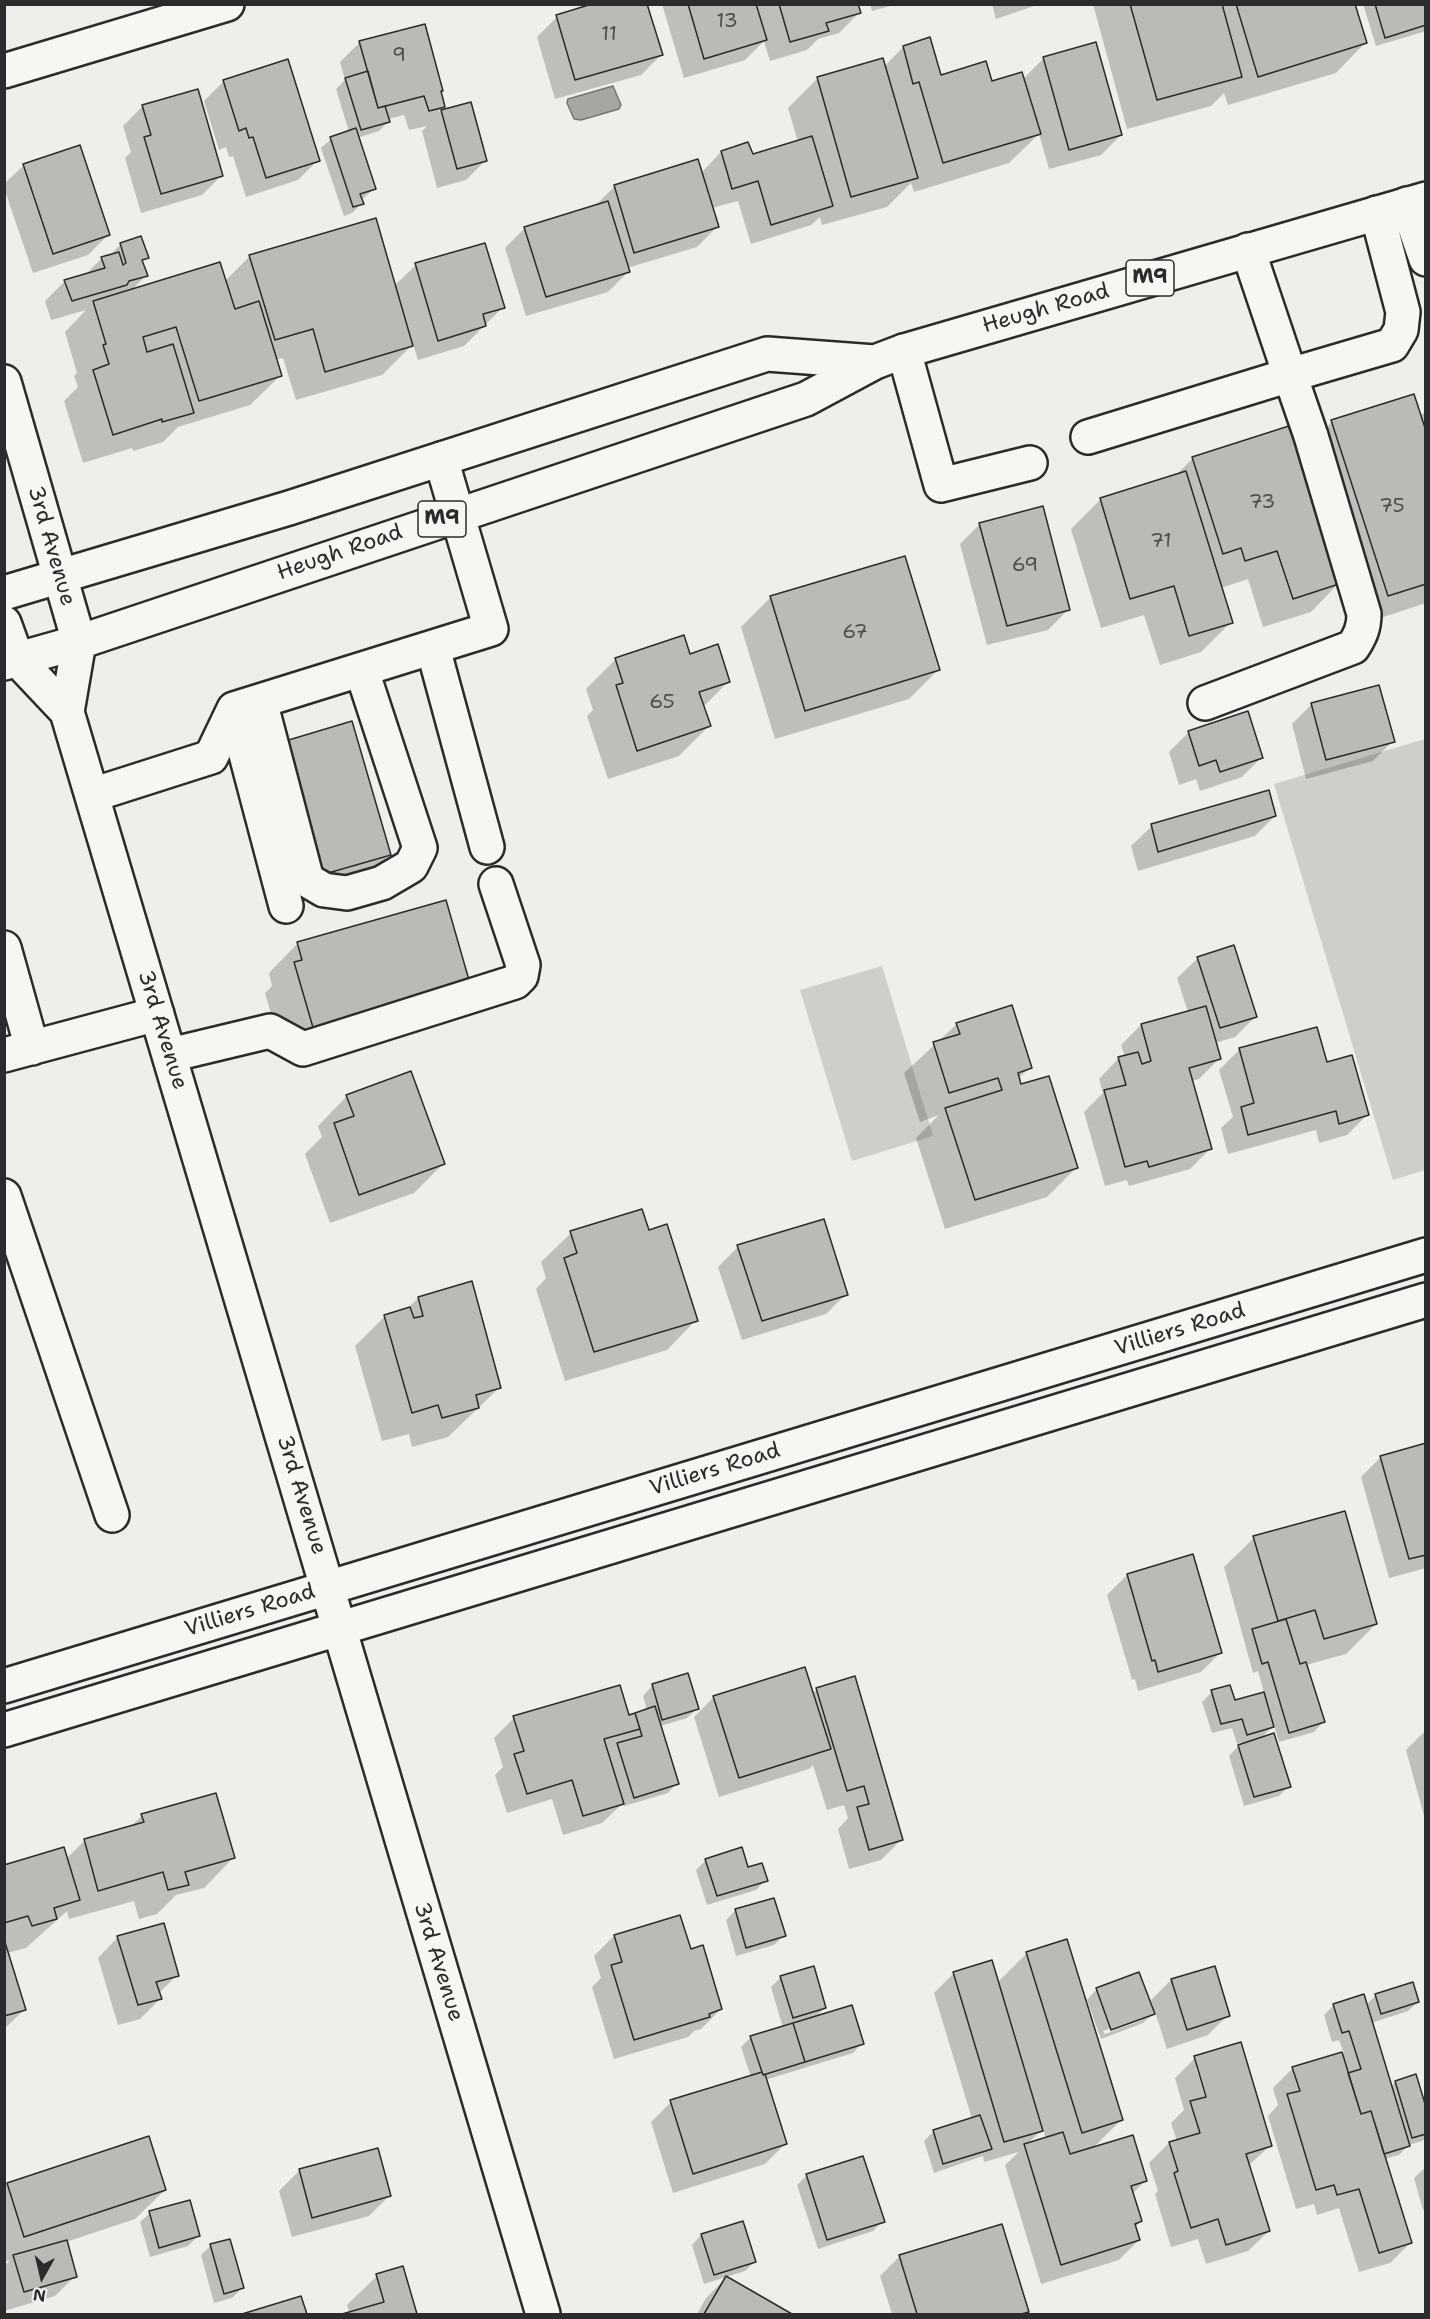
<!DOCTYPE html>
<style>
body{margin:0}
#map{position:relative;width:1430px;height:2319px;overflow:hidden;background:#eeeeea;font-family:"Shantell Sans",sans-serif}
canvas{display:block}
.frame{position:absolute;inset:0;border:6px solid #2b2b2b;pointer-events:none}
.north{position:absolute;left:12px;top:2247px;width:60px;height:60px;-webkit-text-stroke:4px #f6f6f2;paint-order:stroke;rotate:188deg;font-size:16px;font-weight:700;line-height:24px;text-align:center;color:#2b2b2b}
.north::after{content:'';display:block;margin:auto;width:21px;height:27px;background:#2b2b2b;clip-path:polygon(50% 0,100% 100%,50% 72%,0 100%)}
</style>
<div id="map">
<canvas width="1430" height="2319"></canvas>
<div class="frame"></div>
<div class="north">N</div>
</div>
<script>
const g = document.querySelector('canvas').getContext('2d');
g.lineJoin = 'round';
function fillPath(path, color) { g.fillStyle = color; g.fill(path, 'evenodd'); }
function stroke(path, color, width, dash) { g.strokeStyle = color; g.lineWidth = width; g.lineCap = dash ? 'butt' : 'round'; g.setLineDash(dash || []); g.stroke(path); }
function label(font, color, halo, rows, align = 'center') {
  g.font = font + ' "Shantell Sans",sans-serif'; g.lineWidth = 4.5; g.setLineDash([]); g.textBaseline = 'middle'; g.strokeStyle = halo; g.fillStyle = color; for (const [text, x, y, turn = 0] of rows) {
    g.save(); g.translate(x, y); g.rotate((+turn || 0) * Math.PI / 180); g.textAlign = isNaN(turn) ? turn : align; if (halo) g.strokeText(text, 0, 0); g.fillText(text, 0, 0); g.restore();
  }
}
const green = new Path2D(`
 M1425 739V1170L1393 1180 1274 784Z
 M882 966 933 1136 852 1161 800 990Z`);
const water = new Path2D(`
 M613 86 621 105 619 109 581 120 574 119 567 103 568 99Z`);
const shadow = new Path2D(`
 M662 4H857L859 13 839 33 818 39 807 50 770 61 764 41 745 60 684 78Z
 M870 4H898L872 11Z
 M992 4H1040L996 19Z
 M1093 4H1354L1365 43 1336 73 1228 105 1224 93 1211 106 1127 129Z
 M1363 4H1426V31L1376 46Z
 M557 17 661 55 641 75 555 99 537 37Z
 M360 42 440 92 444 107 438 112 470 104 486 160 466 180 437 188 422 131 427 126 409 130 404 115 388 119V122L379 131 357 138 374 189 361 200 362 203 352 213 344 216 321 148 331 139 349 132 336 89 345 80 340 62Z
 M903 47 940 77 991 83 1023 79 1044 58 1121 135 1101 155 1049 169 1039 134 1009 163 914 192 911 183 887 207 822 225 820 217 811 225 751 244 738 201 712 208 717 227 697 247 627 268 628 272 608 292 526 316 505 248 525 228 594 207 614 187 697 161 701 173 721 152 752 155 798 142 788 108 818 78 884 67Z
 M224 81 318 160 298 180 246 197 233 156 229 157 226 147 219 150 204 101Z
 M143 106 222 175 202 195 141 213 125 158 131 152 123 126Z
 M24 165 108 235 88 255 33 273 4 188V184Z
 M121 244 147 257 141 263 146 275 131 291 225 281 250 256 394 286 416 265 503 307 464 346 418 360 413 344 382 375 296 400 283 358 275 360 280 376 250 405 178 427 163 442 133 451 132 448 83 463 64 401 78 387 74 376 77 373 65 332 86 310 51 320 45 301 65 281 84 276 102 258 109 256Z
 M1426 411V603L1359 625 1302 451 1332 422 1419 417Z
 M1193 458 1340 582 1311 612 1263 627 1248 579 1221 588 1231 622 1201 652 1160 665 1144 615 1101 628 1071 529 1101 499 1174 477Z
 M980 524 1068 610 1048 630 987 645 960 544Z
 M771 597 938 670 909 699 775 739 741 627Z
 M689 656 728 682 703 707 709 726 679 756 608 779 587 716 593 710 586 689 616 659Z
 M1312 704 1393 741 1373 761 1306 779 1292 724Z
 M1189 732 1262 757 1242 777 1200 791 1196 779 1179 785 1169 752Z
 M253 773 389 855 360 884 291 904Z
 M1275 816 1255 836 1138 871 1131 846 1152 826Z
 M298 943 440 1016 284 1059 265 993 272 986 269 973Z
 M1198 958 1255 1017 1235 1037 1215 1043 1219 1059 1199 1079 1191 1081 1210 1149 1190 1169 1129 1186 1127 1180 1105 1186 1084 1112 1103 1093 1099 1079 1119 1058 1125 1057 1121 1045 1141 1025 1188 1012 1177 978Z
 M957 1024 1030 1067 1018 1079 1020 1086 1077 1167 1047 1197 945 1229 916 1138 939 1115 920 1122 904 1073Z
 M1316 1029 1326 1064 1367 1115 1347 1135 1319 1143 1316 1130 1228 1154 1221 1128 1233 1117 1219 1070 1239 1050Z
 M347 1096 443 1164 414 1193 330 1223 305 1154 322 1137 318 1126Z
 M648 1232 696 1320 667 1350 565 1381 536 1289 546 1278 541 1262 571 1233Z
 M738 1247 846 1294 826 1314 742 1340 718 1267Z
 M418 1298 500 1387 448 1437 412 1447 409 1434 382 1441 355 1346 385 1316 406 1310Z
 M1426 1445V1568L1389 1578 1361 1477 1381 1457Z
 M1254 1538 1376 1624 1346 1654 1306 1665 1323 1722 1314 1732 1279 1742 1274 1725 1260 1739 1289 1786 1279 1796 1244 1806 1229 1756 1242 1742 1237 1744 1232 1728 1212 1733 1202 1702 1212 1692 1234 1702 1264 1693 1258 1671 1253 1673 1224 1567Z
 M1127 1575 1221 1652 1201 1672 1138 1691 1135 1679 1132 1680 1107 1595Z
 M687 1675 697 1709 687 1718 660 1726 677 1783 668 1793 624 1806 623 1803 602 1823 563 1835 552 1799 507 1813 495 1775 503 1767 494 1738 514 1718 628 1716 647 1710 643 1696 652 1686Z
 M817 1690 901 1840 881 1860 849 1869 838 1829 848 1818 844 1805 827 1810 813 1765 809 1769 719 1797 694 1717 714 1697 812 1694Z
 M1426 1730V1823L1406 1750Z
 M142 1816 233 1858 204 1888 176 1895 157 1914 139 1919 134 1901 69 1919 67 1911 26 1948 7 1953 25 2009 4 2029V1866L66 1859 85 1840 130 1827Z
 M706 1860 747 1869 766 1880 756 1890 707 1905 696 1870Z
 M735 1911 784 1935 774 1945 736 1956 726 1920Z
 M614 1936 690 1951 721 2009 701 2029 694 2031 688 2037 614 2059 592 1987 601 1978 594 1956Z
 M118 1937 177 1975 158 1994 160 1999 140 2019 118 2025 98 1958Z
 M1027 1953 1121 2120 1092 2149 1145 2181 1132 2194 1141 2221 1135 2227 1139 2240 1119 2260 1041 2284 1005 2165 1019 2152 984 2162 983 2156 934 2173 924 2141 933 2132 972 2119 934 1993 954 1973 997 1983ZM1043 2129 1046 2139 1027 2144Z
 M1138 1974 1152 2011 1154 2010 1151 2000 1171 1980 1228 2015 1208 2035 1167 2049 1155 2012 1143 2023 1101 2039 1087 2000 1096 1990ZM1143 2017V2020L1105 2034 1103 2031Z
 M781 1977 825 2008 814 2018 862 2043 853 2053 765 2080 785 2144 765 2164 673 2193 651 2122 671 2102 751 2077 741 2047 751 2037 783 2028 771 1987Z
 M1376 1995 1418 2002 1408 2011 1371 2023 1391 2087 1395 2082 1415 2076 1426 2112V2137L1422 2141 1409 2145 1399 2155 1384 2159 1410 2243 1390 2263 1359 2272 1339 2208 1317 2215 1314 2204 1296 2209 1268 2116 1278 2105 1273 2088 1293 2068 1344 2053 1339 2040 1332 2042 1324 2015 1334 2005H1366Z
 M1195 2058 1271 2145 1248 2166 1269 2231 1248 2251 1206 2264 1198 2239 1171 2247 1155 2194 1158 2191 1149 2163 1169 2143 1177 2141 1171 2123 1184 2110 1175 2078ZM1196 2068H1199L1210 2103 1207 2104Z
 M148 2138 165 2190 135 2219 66 2242 75 2276 55 2296 4 2311V2266L10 2260 4 2262V2187L7 2184Z
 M377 2150 389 2196 369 2216 292 2237 279 2191 299 2171Z
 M1426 2167V2209L1423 2210 1414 2178Z
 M807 2175 883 2221 873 2231 818 2249 797 2185Z
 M150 2213 198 2236 188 2246 150 2257 140 2222Z
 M742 2222 754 2262 745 2271 704 2284 692 2245 701 2235Z
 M211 2245 242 2288 232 2298 214 2303 201 2255Z
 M900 2256 1028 2312 1025 2314H892L880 2276Z
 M402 2268 416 2314H347H350L347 2305 377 2276Z
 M726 2278 789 2314H697L706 2298Z
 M300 2297 306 2314H247Z`);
const building = new Path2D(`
 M592 4H647L663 55 575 80 556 15Z
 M688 4H756L767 40 704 59Z
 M779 4H858L861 13 826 23 829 31 790 42Z
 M1130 4H1222L1242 77 1157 100Z
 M1236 4H1355L1367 43 1258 77Z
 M1375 4H1426V25L1385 38Z
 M425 24 443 91H441L445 107 429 111 424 96 378 108 359 41Z
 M930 37 941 75 986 61 992 81 1022 72 1041 134 943 163 919 82 913 84 903 46Z
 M1096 42 1122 135 1069 150 1043 57Z
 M883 58 918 178 851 197 817 77Z
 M288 59 320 161 266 178 253 137 249 138 246 128 239 131 223 80Z
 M368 71 378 108 385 106 390 122 361 130 345 78Z
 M198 89 223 176 161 194 144 137 151 135 142 105Z
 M471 102 487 161 457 169 441 110Z
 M356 128 376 189 360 194 364 204 353 207 330 137Z
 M812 136 833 206 771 225 758 181 732 189 721 151 748 142 753 154Z
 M80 145 110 235 53 254 23 164Z
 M698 159 719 227 634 253 614 185Z
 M608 201 630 272 546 297 524 227Z
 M376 218 413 346 325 372 313 329 275 340 249 255Z
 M141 236 149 258 142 260 148 276 129 281 127 285 72 301 64 280 105 268 101 257 119 252 123 265 126 263 120 243Z
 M485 243 505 308 483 314 486 326 438 341 415 263Z
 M220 262 235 309 259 301 282 376 199 401 176 327 143 337 147 352 173 344 194 413 162 422V419L113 435 93 370 109 364 103 345 106 344 93 301Z
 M1414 394 1426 431V584L1388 596 1331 420Z
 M1292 425 1342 583 1293 599 1277 551 1245 561 1241 548 1223 554 1192 457Z
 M1186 471 1233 623 1189 636 1174 586 1130 599 1100 498Z
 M1043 506 1070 610 1007 626 979 523Z
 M905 556 940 670 805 711 770 596Z
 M684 635 690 654 718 644 730 682 699 692 711 726 637 751 616 685 623 683 615 658Z
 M1379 685 1395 742 1326 760 1311 703Z
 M1248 711 1263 758 1220 772 1216 760 1199 766 1188 731Z
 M352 721 391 855 321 875 282 742Z
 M1269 790 1276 816 1158 852 1151 824Z
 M446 900 471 987 314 1031 294 962 302 960 297 942Z
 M1234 945 1257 1017 1220 1028 1197 957Z
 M1012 1005 1032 1068 1018 1073 1021 1084 1049 1076 1078 1168 975 1200 945 1108 1002 1090 998 1078 949 1093 933 1042 960 1034 956 1023Z
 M1206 1006 1221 1059 1189 1068 1212 1149 1149 1167 1147 1161 1125 1167 1104 1090 1126 1085 1118 1057 1138 1052 1142 1064 1151 1061 1141 1024Z
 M1317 1027 1327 1062 1352 1055 1369 1115 1339 1124 1336 1111 1248 1135 1241 1107 1254 1103 1239 1048Z
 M411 1071 445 1164 359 1195 334 1123 354 1116 346 1095Z
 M642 1209 649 1230 667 1224 698 1321 594 1352 564 1258 577 1253 570 1231Z
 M824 1219 848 1295 762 1321 737 1245Z
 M472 1281 501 1388 476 1395 479 1408 442 1418 438 1405 412 1413 384 1315 410 1307 414 1318 423 1316 418 1297Z
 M1426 1443V1555L1409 1559 1380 1456Z
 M1345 1511 1377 1624 1324 1639 1315 1610 1278 1621 1253 1536Z
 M1193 1554 1222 1653 1158 1672 1155 1660 1152 1661 1127 1574Z
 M1286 1619 1300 1664 1306 1662 1325 1722 1289 1733 1268 1662 1262 1664 1252 1629Z
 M805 1667 831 1749 739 1778 713 1696Z
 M688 1673 699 1709 662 1720 652 1684Z
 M855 1676 903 1840 869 1850 857 1807 869 1804 864 1786 847 1791 816 1688Z
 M620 1685 629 1715 635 1713 640 1729 604 1739 624 1804 583 1816 572 1780 527 1794 514 1754 524 1751 513 1716Z
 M1230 1685 1235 1700 1264 1692 1274 1727 1247 1735 1242 1719 1221 1724 1211 1690Z
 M655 1706 679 1784 634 1798 617 1743 642 1736 635 1713Z
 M1274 1733 1291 1787 1254 1797 1238 1745Z
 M216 1793 235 1858 185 1872 189 1885 168 1890 163 1872 98 1891 84 1839 144 1822 141 1814Z
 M64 1847 80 1900 54 1908 57 1919 32 1926 28 1916 4 1923V1865Z
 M742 1847 748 1867 762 1863 768 1881 717 1896 705 1859Z
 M774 1898 786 1936 746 1948 735 1909Z
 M680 1915 691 1949 703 1945 722 2009 709 2014 710 2017 634 2040 611 1965 622 1962 614 1935Z
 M164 1923 179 1976 156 1982 162 1999 138 2005 117 1936Z
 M4 1939 26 2010 4 2016Z
 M1067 1939 1123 2120 1082 2133 1026 1952Z
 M992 1960 1043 2131 1004 2142 953 1972Z
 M814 1966 826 2008 793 2018 780 1976Z
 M1215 1966 1230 2016 1187 2030 1171 1979Z
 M1139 1972 1155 2014 1111 2030 1096 1988Z
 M1413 1982 1419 2002 1381 2014 1375 1994Z
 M1364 1994 1410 2146 1384 2154 1371 2111 1361 2114 1348 2073 1361 2069 1349 2031 1342 2033 1333 2004Z
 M852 2005 864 2044 805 2062 793 2023Z
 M793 2023 805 2062 763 2075 750 2036Z
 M1241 2042 1272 2146 1246 2154 1270 2231 1226 2245 1218 2219 1191 2228 1174 2173 1178 2171 1169 2142 1200 2133 1190 2101 1206 2097 1194 2056Z
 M1342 2052 1361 2114 1371 2111 1412 2243 1379 2253 1359 2189 1337 2195 1334 2185 1316 2190 1287 2094 1300 2091 1292 2067Z
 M762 2072 763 2075 765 2074 787 2144 693 2174 670 2100Z
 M1416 2074 1426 2107V2134L1412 2138 1395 2081Z
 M980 2115 992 2149 943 2164 933 2130Z
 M1063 2132 1070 2154 1133 2135 1147 2181 1131 2186 1142 2221 1135 2224 1140 2240 1061 2265 1024 2144Z
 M149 2136 166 2190 24 2237 7 2183Z
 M378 2148 391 2196 312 2218 299 2169Z
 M863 2156 885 2222 827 2240 806 2174Z
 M190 2200 200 2236 159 2248 149 2211Z
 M743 2221 756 2262 714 2275 701 2234Z
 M1002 2224 1029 2312 1021 2314H917L899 2255Z
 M230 2239 244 2288 224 2294 210 2244Z
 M67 2240 77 2277 24 2292 13 2255Z
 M403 2266 417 2314H342L384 2302 376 2274Z
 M726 2276 792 2314H704Z
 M301 2296 307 2314H242Z`);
const minor = new Path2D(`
 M4 71 227 4
 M1407 204 1426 259
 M1248 250 1290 375 1392 345 1401 330 1403 312 1377 213
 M904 351 941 485 1030 463
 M4 382 79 642 67 712 543 2314
 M1088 437 1290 375 1311 436 1364 614C1364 628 1360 636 1353 647L1205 703
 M4 623 17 659 67 712
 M433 648 487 847
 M260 701 307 880 324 890 347 893 382 883 411 866 420 848 362 671
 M234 709 286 906
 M92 795 211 757 234 709 491 629 441 459
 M4 948 32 1048
 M4 1055 157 1014
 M170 1055 270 1031 303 1049 515 982 521 976 523 965 496 884
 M4 1196 112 1515
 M4 1686 1426 1255
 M4 1730 1426 1300`);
const major = new Path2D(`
 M4 593 289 508 767 354 875 362
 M4 663 79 642 806 399 875 362 904 351 1426 199`);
const numberNames = [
 ["13",727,22],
 ["11",609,35],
 ["9",399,56],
 ["73",1262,503],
 ["75",1392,507],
 ["71",1161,542],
 ["69",1025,566],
 ["67",855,633],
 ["65",662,703]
];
const shields = [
 [1150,278,48],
 [442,519,48]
];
const shieldNames = [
 ["M9",1150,278],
 ["M9",442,519]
];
const streetNames = [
 ["Heugh Road",1046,309,-16],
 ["3rd Avenue",51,546,74],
 ["Heugh Road",340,553,-19],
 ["3rd Avenue",162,1030,73],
 ["Villiers Road",1180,1330,-17],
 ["Villiers Road",715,1470,-17],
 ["3rd Avenue",301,1495,73],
 ["Villiers Road",250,1611,-17],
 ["3rd Avenue",438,1962,73]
];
fillPath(green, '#cececa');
fillPath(water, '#a6a6a3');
stroke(water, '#757573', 1.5);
fillPath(shadow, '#0003');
fillPath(building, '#babab7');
stroke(building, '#2b2b2b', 1.5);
stroke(minor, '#2b2b2b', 38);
stroke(major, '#2b2b2b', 38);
stroke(minor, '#f6f6f2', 33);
stroke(major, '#f6f6f2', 33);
label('20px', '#4f4f4e', null, numberNames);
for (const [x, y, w] of shields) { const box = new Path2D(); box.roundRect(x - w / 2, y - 18, w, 36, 4.5); g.fillStyle = '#f6f6f2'; g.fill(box); stroke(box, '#2b2b2b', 1.5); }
label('bold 21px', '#2b2b2b', null, shieldNames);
label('22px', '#2b2b2b', '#f6f6f2', streetNames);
</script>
